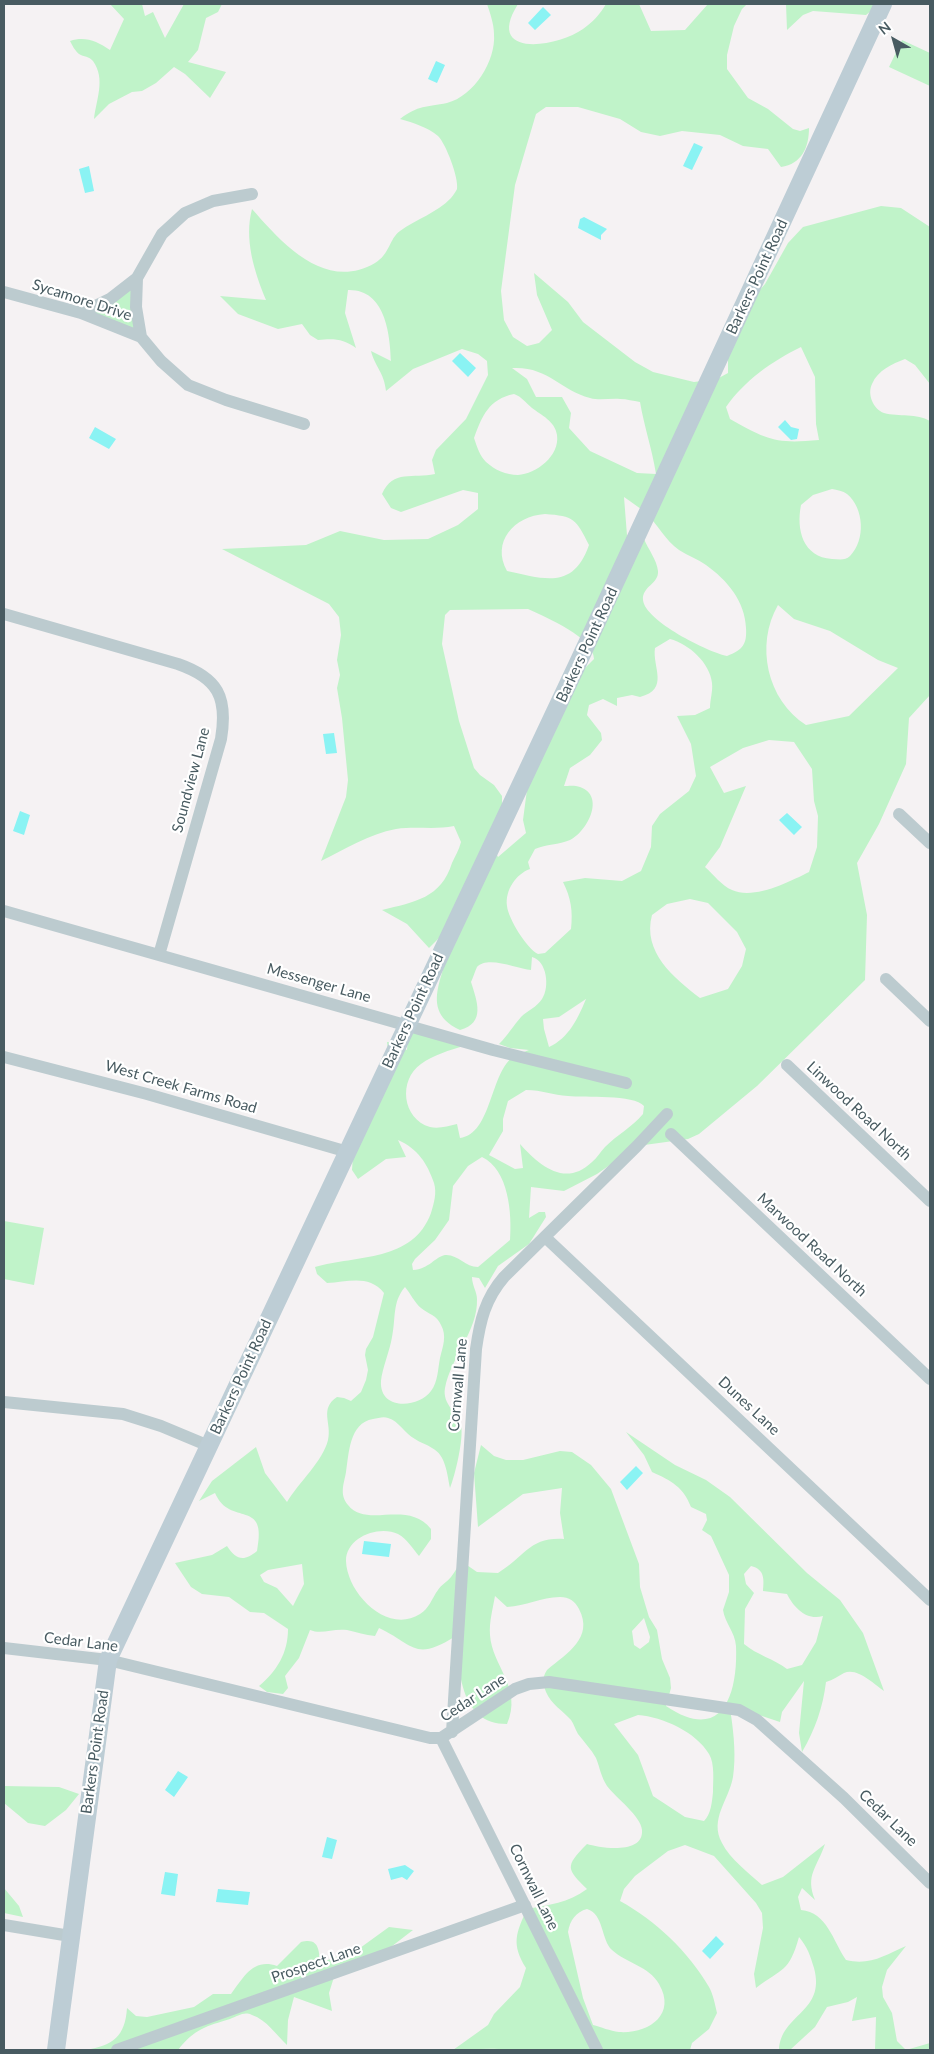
<!DOCTYPE html>
<style>
body{margin:0}
#map{position:relative;width:934px;height:2054px;overflow:hidden;background:#f5f2f3;font-family:Lato,sans-serif}
canvas{display:block}
.frame{position:absolute;inset:0;border:5px solid #485b61;pointer-events:none}
.north{position:absolute;left:869px;top:15px;width:50px;height:50px;-webkit-text-stroke:4px #fff;paint-order:stroke;rotate:322deg;font-size:14px;font-weight:700;line-height:20px;text-align:center;color:#485b61}
.north::after{content:'';display:block;margin:auto;width:18px;height:22px;background:#485b61;clip-path:polygon(50% 0,100% 100%,50% 72%,0 100%)}
</style>
<div id="map">
<canvas width="934" height="2054"></canvas>
<div class="frame"></div>
<div class="north">N</div>
</div>
<script>
const g = document.querySelector('canvas').getContext('2d');
g.lineJoin = 'round';
function fillPath(path, color) { g.fillStyle = color; g.fill(path, 'evenodd'); }
function stroke(path, color, width, dash) { g.strokeStyle = color; g.lineWidth = width; g.lineCap = dash ? 'butt' : 'round'; g.setLineDash(dash || []); g.stroke(path); }
function label(font, color, halo, rows, align = 'center') {
  g.font = font + ' Lato,sans-serif'; g.lineWidth = 4.5; g.setLineDash([]); g.textBaseline = 'middle'; g.strokeStyle = halo; g.fillStyle = color; for (const [text, x, y, turn = 0] of rows) {
    g.save(); g.translate(x, y); g.rotate((+turn || 0) * Math.PI / 180); g.textAlign = isNaN(turn) ? turn : align; if (halo) g.strokeText(text, 0, 0); g.fillText(text, 0, 0); g.restore();
  }
}
const green = new Path2D(`
 M110 4H142L145 16 153 12 165 38 184 4H222L218 12 206 18 198 50 188 62 226 72 210 98 185 74 174 67 156 83 142 91 132 92 109 104 94 119C96 100 106 79 93 61 89 56 84 57 79 54 75 51 72 45 70 41 85 36 97 41 110 50L124 19Z
 M487 4H518C484 58 556 48 583 29 593 22 600 14 606 4H639L651 31 685 30 708 4H747L742 9 734 26 727 55V69L748 98 768 109 793 129 800 131 809 128C809 147 802 164 781 167L768 149 743 146 720 135 682 131 660 136 641 132 620 119 578 107H546L536 114 515 185 501 291 504 320 513 337 527 346 539 343 552 330 537 295 534 273 568 302 583 322 635 362 653 372 694 382 717 379 728 373V340L740 313 765 284 788 243 803 227 881 206 901 208 930 227V384L915 365 905 359C892 364 878 370 872 384 867 394 873 409 884 413 899 417 917 413 930 421V695L909 718 906 764 879 824 857 863 867 915 865 980 757 1086 699 1134 688 1139 637 1146 597 1174 564 1191 531 1187 529 1218 539 1212H545L546 1217 529 1244 498 1266 485 1288 479 1278 472 1277C472 1285 477 1292 477 1299 478 1331 451 1357 445 1388 442 1405 458 1412 461 1426 464 1438 455 1476 450 1488 447 1474 446 1455 432 1448 427 1444 420 1443 415 1439 405 1434 399 1421 388 1418 384 1416 378 1418 373 1419 349 1423 349 1454 346 1472 344 1484 339 1494 348 1505 367 1529 407 1499 431 1529V1539L419 1556C413 1549 407 1539 398 1534 379 1525 346 1537 346 1561 347 1593 387 1635 420 1614 429 1609 432 1598 438 1590 441 1585 447 1582 451 1577 455 1572 458 1566 461 1561L477 1572 498 1573C526 1556 529 1537 564 1539L560 1513 562 1488 523 1494 478 1527 474 1473 481 1445 494 1456 506 1460H523L560 1451 572 1452 591 1465 611 1489 639 1564 640 1587 649 1617 657 1630 662 1659 670 1678 671 1688 666 1706C722 1744 738 1695 736 1646 735 1632 725 1623 723 1610L729 1592V1575L711 1536 702 1530 707 1520 706 1514 691 1507C683 1487 672 1481 652 1472L644 1455 626 1432 675 1465 706 1480 730 1497 807 1573 840 1600 863 1633 884 1691C874 1684 857 1667 844 1673 838 1676 833 1680 826 1682 823 1707 815 1730 802 1752L799 1733 804 1681 782 1712 780 1722 753 1713 731 1715C734 1736 736 1757 733 1777 729 1800 709 1819 722 1843 730 1859 749 1873 762 1885L783 1877 825 1844C817 1868 805 1875 815 1900L802 1888 798 1897 801 1910C827 1912 833 1941 846 1960 870 1966 885 1955 906 1946L887 1970 882 1987 883 1997 892 2013 897 2041 906 2050 930 2043V2050H875L876 2017 852 2021 857 1997 848 2002 827 2007 815 2027 790 2050H779C781 2013 826 2013 814 1968 810 1955 808 1948 799 1937 789 1973 782 1968 756 1988L754 1974 763 1928 762 1913 756 1903 714 1856 685 1845 668 1851 635 1876 624 1889 620 1901C656 1921 688 1951 709 1987 713 1994 715 2004 717 2013L709 2029 692 2043 690 2050H507C490 2047 472 2050 453 2050L488 2025 494 2014 520 1987 526 1968C511 1944 516 1933 527 1909 549 1905 568 1903 587 1889 567 1869 564 1867 587 1844 600 1848 644 1855 642 1830 641 1816 616 1798 607 1786 601 1777 600 1768 596 1758 591 1749 584 1742 578 1734 575 1729 574 1724 571 1720 563 1711 551 1704 546 1692 543 1684 542 1677 547 1670 567 1653 594 1638 579 1609 575 1601 569 1597 560 1597 541 1597 526 1606 507 1607L495 1596C493 1608 489 1622 490 1635 492 1666 523 1688 507 1724 460 1724 459 1671 456 1636 414 1662 415 1645 379 1628L375 1636C365 1635 357 1632 347 1630 333 1628 322 1635 310 1630L299 1658 285 1676 288 1688 283 1694 267 1692 259 1686C277 1671 288 1653 288 1629L264 1613 250 1612 229 1597 202 1594 191 1587 175 1563 212 1555 227 1546C236 1560 244 1562 257 1551 268 1497 230 1528 215 1493L199 1501 212 1481 256 1447 265 1473 287 1502C299 1482 323 1461 328 1440 332 1423 319 1409 337 1397L344 1398 351 1401 361 1392 366 1380 368 1370 365 1355 366 1349 373 1337 384 1293C369 1274 348 1282 327 1283L317 1274 315 1267C357 1255 413 1262 431 1213 434 1203 437 1193 434 1183 427 1163 418 1149 398 1140L406 1157 386 1159 358 1179 352 1170 353 1155 389 1059 387 1042 396 1043 407 1050 408 1036 406 1025 464 1046C450 1050 433 1055 421 1064 398 1080 402 1119 430 1127 439 1129 448 1126 457 1124L460 1138C492 1134 490 1072 514 1056 519 1053 525 1052 529 1050L510 1048 499 1044C508 1035 513 1026 521 1017 527 1011 537 1007 542 999 550 987 547 961 532 957L531 970C518 969 488 955 477 967 475 971 473 978 471 982 477 1001 486 1023 460 1030 411 1007 457 965 447 930L429 948 407 924 382 910C415 902 441 898 452 863 455 856 459 850 461 842L454 826C435 830 416 826 396 829 369 834 345 849 321 861L346 797 348 780 342 718 337 688 340 675 337 660 341 635 339 617 329 604 222 549 306 545 340 531 384 540 428 539 458 525 478 509V493L463 490 401 512 391 508 382 494C393 469 413 479 435 474L432 460 436 450 466 419 488 375 487 361 478 354 462 349 413 369 386 391C384 372 375 367 371 351L391 361C390 333 385 289 348 290L345 313 356 348C344 339 334 338 318 340L310 335 302 324 278 329 238 314 220 296 266 300C254 271 244 239 252 209 282 243 325 292 375 263 390 254 389 239 400 231 416 219 437 213 451 198 453 196 456 191 457 189 459 178 446 144 438 136 427 127 414 123 400 119 418 105 427 107 447 103 474 96 496 61 494 34 494 24 490 13 487 4ZM801 347 815 377 816 424 819 440C775 444 768 440 730 419L726 407C744 381 772 361 801 347ZM512 368C548 366 560 390 590 398 600 401 610 398 620 399 627 399 633 401 640 402 644 426 652 449 656 474L637 473 590 451 569 428 571 413 562 397H536L527 379ZM514 394C522 397 525 402 532 408 541 415 555 421 557 435 560 456 536 474 518 475 506 475 495 470 486 462 480 456 477 447 474 438 482 416 489 399 514 394ZM832 489C837 490 843 491 847 494 864 508 866 540 850 556 845 561 838 559 832 559 803 557 796 530 801 505L813 495ZM624 497C631 502 639 507 646 513 658 525 665 540 679 550 688 556 698 559 706 565 727 580 745 601 746 628 747 644 743 650 727 656 708 652 645 621 643 600 642 586 659 584 658 571 657 560 648 549 644 539L629 561ZM545 514C574 516 576 519 589 545 573 590 545 579 507 571 491 542 514 516 545 514ZM778 605 794 619 830 631 878 660 898 668 849 716 806 725C767 700 755 645 778 605ZM528 609C547 618 594 637 594 659L577 676 528 782 523 820 526 833 498 857 491 844 502 806V796L494 785 480 775 474 768 459 721 442 644 445 615 450 610ZM670 639C689 644 710 663 712 683 713 691 710 700 710 708L695 715 677 716 691 744 696 776 689 791 660 814 652 826 651 847 641 871 622 881 585 878 563 882C571 898 573 911 571 929L545 953 538 954C527 949 508 918 507 906 505 890 516 874 530 869L528 862 535 849C546 844 559 845 570 840 587 832 606 796 580 787 575 785 568 786 564 786L570 768 590 755 602 740 601 733 587 715 589 705 603 699 617 706V698L632 695 640 697C670 689 652 667 655 648ZM769 740 794 742 812 769 814 801 818 816 817 847 809 872C789 882 754 900 732 890 722 886 713 874 705 867L720 847 746 786 724 793 710 767 743 748ZM690 899 708 903 737 932 746 949 742 966 728 989 700 998C674 978 642 952 652 915L667 904ZM586 999C578 1018 569 1038 549 1047L544 1029 543 1019 559 1017ZM526 1090C542 1090 553 1095 568 1096 584 1098 634 1094 644 1106L643 1114C632 1127 617 1135 605 1147 600 1152 597 1158 592 1162 565 1188 539 1165 520 1144L523 1168 515 1169 489 1155 503 1131V1119L508 1101ZM482 1157C509 1170 512 1214 510 1240L478 1267C465 1267 458 1254 445 1255 435 1257 429 1269 413 1270L412 1264 415 1259 435 1240 449 1220 453 1186 468 1166ZM405 1287C410 1293 415 1303 421 1308 428 1314 437 1315 441 1325 447 1336 443 1346 440 1358 438 1368 438 1382 431 1391 419 1408 379 1411 381 1381 382 1369 390 1350 392 1337 396 1319 392 1302 405 1287ZM302 1564 304 1584 293 1606 277 1588 264 1582 260 1575 268 1570ZM751 1566C765 1569 764 1580 763 1591L787 1594C794 1608 807 1621 823 1616L816 1642 802 1665 787 1669C774 1659 757 1655 744 1644L745 1609 754 1593 746 1584 744 1574ZM644 1618 650 1637 649 1642 640 1649 634 1645 632 1631ZM638 1715C663 1717 696 1732 709 1754 715 1764 713 1781 713 1792 712 1802 711 1814 704 1821L685 1817 653 1796 638 1755 614 1724ZM587 1909C604 1914 601 1940 612 1950 626 1963 649 1966 659 1984 677 2015 648 2034 619 2032 610 2031 601 2027 593 2025L583 1998 568 1932C570 1920 576 1912 587 1909Z
 M786 4H875L872 10 866 15 813 11 803 15 787 30Z
 M902 40 930 53V86L889 67Z
 M132 288 135 330 92 313Z
 M4 1221 44 1228 34 1285 4 1279Z
 M4 1786 59 1787 79 1794 66 1810 45 1826 28 1823 4 1803Z
 M4 1888 19 1906 23 1917 4 1913Z
 M389 1927 413 1930 387 1950 334 1977 329 1993 332 2011 294 1997 288 2020 287 2045C276 2035 267 2020 252 2015 244 2011 238 2016 230 2019 207 2026 194 2029 178 2050H86C113 2045 125 2037 127 2008L136 2016 147 2017 194 2007 213 1994H231C244 1977 253 1958 277 1966L301 1942C319 1937 319 1950 320 1963L360 1948Z`);
const water = new Path2D(`
 M543 7 551 15 535 30 528 23Z
 M436 61 445 65 437 83 428 79Z
 M694 143 703 147 692 170 683 166Z
 M89 166 94 191 85 193 79 169Z
 M584 217 607 229 601 235V240L578 228 580 219Z
 M460 353 476 368 468 377 452 361Z
 M785 420 791 427 799 429 797 439 791 440 778 427Z
 M95 427 116 439 109 449 89 438Z
 M334 733 337 753 326 754 323 734Z
 M20 811 30 815 24 835 13 831Z
 M787 813 802 827 794 835 779 820Z
 M636 1466 643 1473 627 1490 620 1482Z
 M364 1541 391 1544 389 1557 362 1554Z
 M178 1771 188 1777 174 1797 165 1790Z
 M327 1837 337 1840 332 1859 322 1857Z
 M405 1865 414 1871 407 1880 402 1877 391 1880 388 1869Z
 M165 1872 178 1874 175 1896 161 1894Z
 M218 1889 250 1892 248 1905 216 1902Z
 M716 1936 724 1944 710 1959 702 1951Z`);
const street = new Path2D(`
 M137 278 136 307 141 337
 M4 292 81 313 141 337 161 361 188 385 226 400 304 424
 M81 313 110 299 137 278 162 234 185 213 213 201 252 194
 M4 614 178 664C218 678 228 697 221 739L159 955
 M899 814 930 843
 M4 911 493 1050 626 1083
 M886 979 930 1021
 M4 1057 147 1094 348 1152
 M787 1065 930 1201
 M671 1134 930 1379
 M545 1237 930 1600
 M4 1402 123 1414 161 1426 209 1446
 M4 1648 108 1660 430 1738H441L515 1689 529 1684 549 1682 739 1710 757 1720 844 1798 930 1883
 M452 1732 476 1349C480 1321 485 1299 504 1277L637 1146 667 1114
 M441 1738 597 2050
 M4 1925 70 1936
 M117 2050 525 1905`);
const secondary = new Path2D(`
 M56 2050 108 1660 577 665 883 4`);
const streetNames = [
 ["Barkers Point Road",757,277,-65],
 ["Sycamore Drive",82,300,18],
 ["Barkers Point Road",587,645,-65],
 ["Soundview Lane",191,780,-75],
 ["Messenger Lane",319,983,16],
 ["Barkers Point Road",413,1011,-65],
 ["West Creek Farms Road",181,1087,16],
 ["Linwood Road North",859,1111,43],
 ["Marwood Road North",812,1245,43],
 ["Barkers Point Road",241,1377,-65],
 ["Cornwall Lane",458,1385,-85],
 ["Dunes Lane",749,1406,43],
 ["Cedar Lane",81,1642,7],
 ["Cedar Lane",473,1698,-33],
 ["Barkers Point Road",95,1752,-82],
 ["Cedar Lane",888,1818,44],
 ["Cornwall Lane",534,1887,64],
 ["Prospect Lane",316,1963,-19]
];
fillPath(green, '#c0f3c9');
fillPath(water, '#8af3f3');
stroke(street, '#bccbcf', 12);
stroke(secondary, '#bdcdd5', 18);
label('15px', '#485b61', '#fff', streetNames);
</script>
